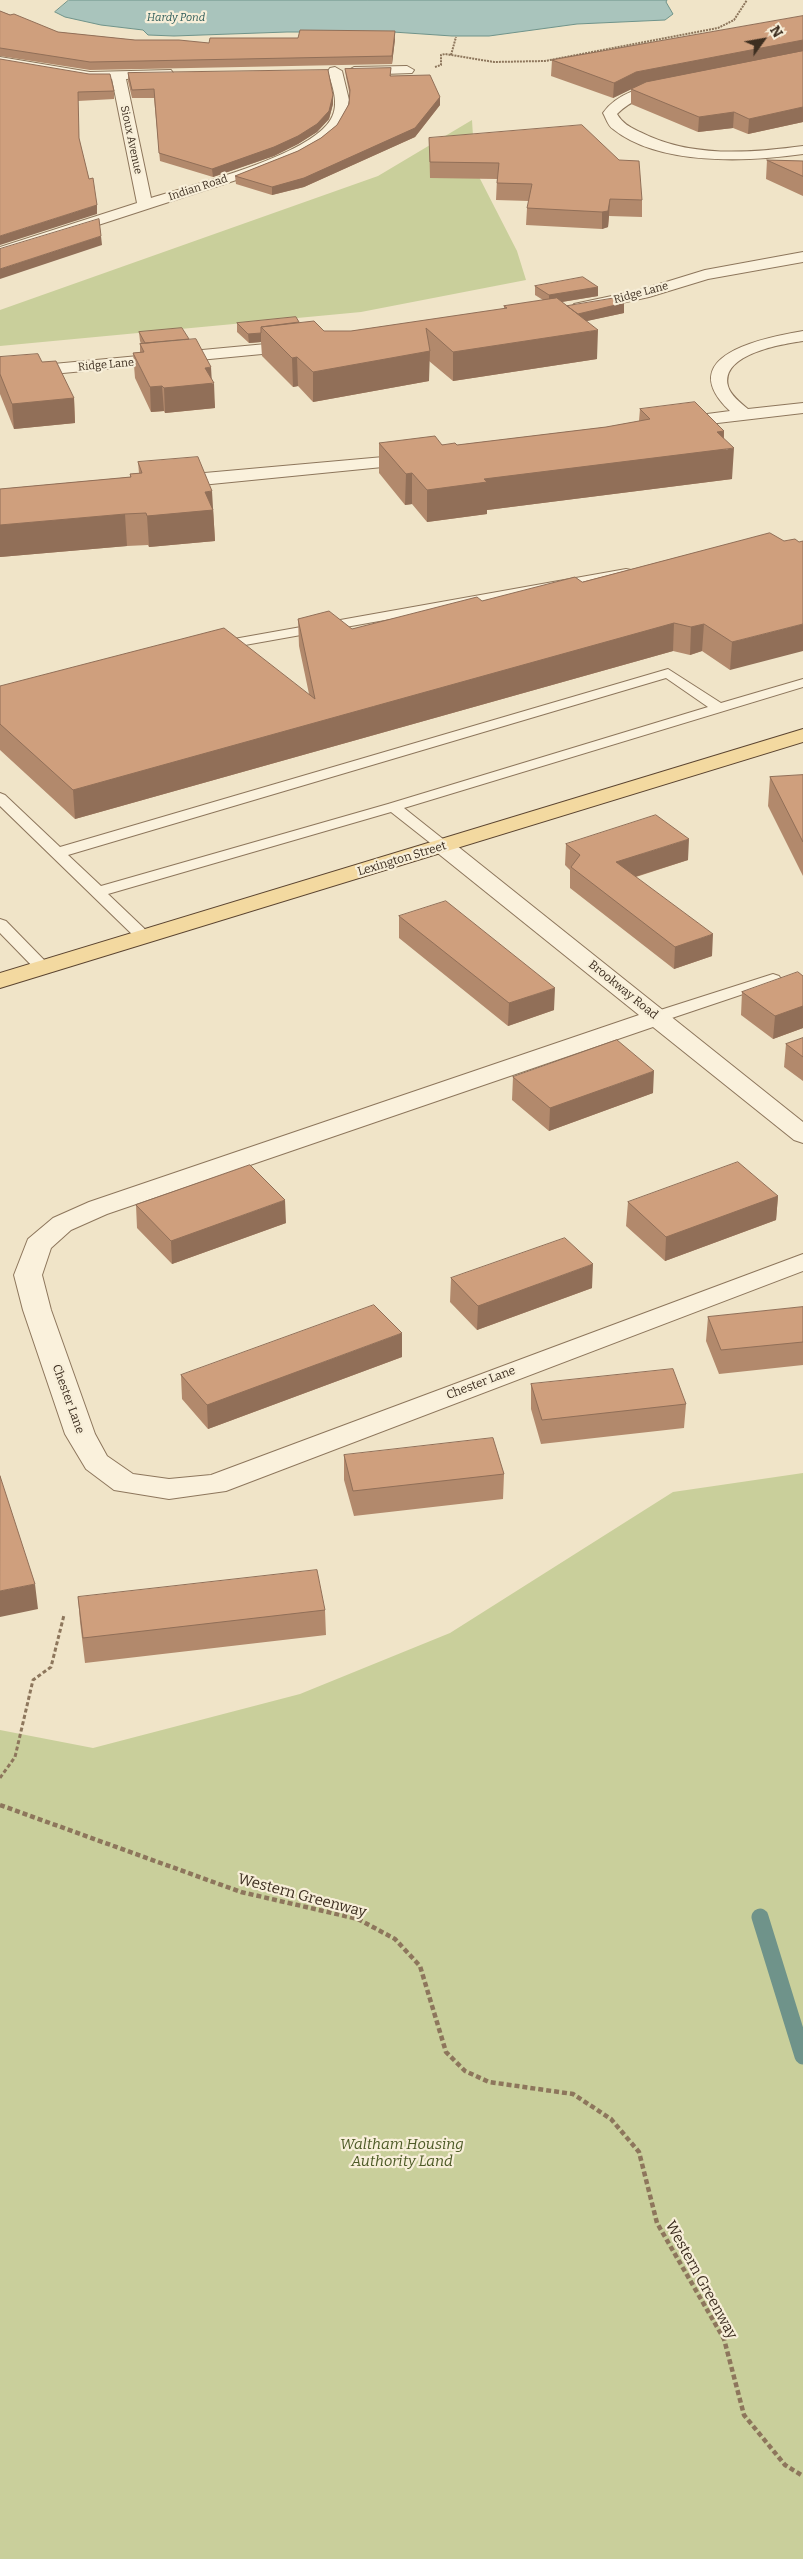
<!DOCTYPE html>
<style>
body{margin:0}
#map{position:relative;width:803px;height:2559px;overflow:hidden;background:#f0e4c8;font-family:Bitter,serif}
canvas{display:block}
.north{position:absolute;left:738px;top:15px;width:50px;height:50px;-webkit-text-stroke:4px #f7eed8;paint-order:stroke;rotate:58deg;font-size:14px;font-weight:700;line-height:20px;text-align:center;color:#3d2e20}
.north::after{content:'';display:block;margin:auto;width:18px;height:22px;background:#3d2e20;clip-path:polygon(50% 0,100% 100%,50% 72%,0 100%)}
</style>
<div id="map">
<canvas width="803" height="2559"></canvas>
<div class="north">N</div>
</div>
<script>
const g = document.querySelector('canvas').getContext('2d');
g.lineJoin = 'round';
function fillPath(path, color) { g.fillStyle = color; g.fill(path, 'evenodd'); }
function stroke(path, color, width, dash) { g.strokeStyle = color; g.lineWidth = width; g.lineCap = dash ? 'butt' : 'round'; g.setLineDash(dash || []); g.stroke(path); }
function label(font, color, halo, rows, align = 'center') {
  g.font = font + ' Bitter,serif'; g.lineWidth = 4.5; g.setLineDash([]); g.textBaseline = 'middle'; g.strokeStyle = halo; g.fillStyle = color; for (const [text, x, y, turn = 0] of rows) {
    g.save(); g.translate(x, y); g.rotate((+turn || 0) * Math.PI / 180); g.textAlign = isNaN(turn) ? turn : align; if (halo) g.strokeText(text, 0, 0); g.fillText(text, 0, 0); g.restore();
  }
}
const green = new Path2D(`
 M472 120 475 169 517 251 526 280 361 312 0 346V310L378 176Z
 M803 1473V2559H0V1730L93 1748 300 1694 450 1633 673 1492Z`);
const water = new Path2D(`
 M69 0H667L666 2 673 14 665 20 577 24 489 36H452L393 32H287L174 36 148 35 143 30 101 25 65 17 55 12Z`);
const stream = new Path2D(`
 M760 1917 803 2056`);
const pathFar2 = new Path2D(`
 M451 55 456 37
 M435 67 441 65V55L445 54 494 62 545 61 718 28 734 20 747 0`);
const pathFar1 = new Path2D(`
 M0 1778 15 1757 33 1680 51 1667 64 1615`);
const path = new Path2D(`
 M0 1805 241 1892 358 1919 395 1939 420 1966 446 2052 465 2071 489 2082 573 2094 611 2119 639 2152 657 2223 724 2339 744 2415 785 2465 803 2476`);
const lane = new Path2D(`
 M626 569 631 570 633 573 631 576 217 650 210 646 217 642Z
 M668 669 721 703 803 679V687L404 808 448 843 451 846 448 849H438L391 812 108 894 150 934 152 937 144 942 138 940 0 806V793L5 795 60 847ZM666 678 708 707 388 804 101 886 68 855Z
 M0 919 6 921 49 965 51 968 49 971H37L0 933Z
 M773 974 779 976 781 979 779 982 663 1021H651L649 1017 651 1013Z`);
const street = new Path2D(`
 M0 57 90 72 171 70 173 73 171 76 166 77 126 79 151 198C192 185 310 156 331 119 340 104 332 86 328 71L330 68 335 67 342 71 349 100 345 119 336 132 313 149 264 171 0 257V247L137 203 112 79 90 80 0 65Z
 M407 66 414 70 412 73 354 75 347 71 354 67Z
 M667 82 674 86 672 89C652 94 633 98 617 114 623 124 630 127 640 132 690 158 750 153 803 146V154C747 162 659 166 613 129 608 126 606 118 603 113 618 92 644 87 667 82Z
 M803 252V262L708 279 649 297 580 312 572 307 574 304 640 290 705 270Z
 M803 331V341C782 344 720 354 728 386 730 395 741 403 748 409L803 403V413L675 428 669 427 666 423 669 419 730 411C672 356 762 338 803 331Z
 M298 341 304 342 306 346 304 350 0 379V369Z
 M417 454 423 455 426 459 423 463 171 488 164 486 162 482 164 478 171 476Z
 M443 839 451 841 803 1122V1143L794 1140 653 1027 107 1214 71 1230 51 1248 42 1275 51 1310 95 1434 107 1456 133 1474 169 1479 211 1475 803 1254V1271L226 1491 169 1499 114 1490 86 1469 65 1434 23 1310 14 1275 28 1239 53 1218 89 1202 639 1015 435 851 432 846 435 841Z`);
const primary = new Path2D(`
 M803 729V742L0 988V973Z`);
const wall = new Path2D(`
 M0 11 58 32 135 40 209 43 395 39 392 64 90 70 0 56Z
 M803 16V122L748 134 733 128 698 132 631 104V89L613 98 551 76 552 60Z
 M0 59 114 91V99L78 101 79 139 89 179 97 205V214Z
 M391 68V76L440 97V105L415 137 304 187 272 195 236 184 235 176 298 151 321 138 337 125 349 104 350 96 346 77 345 69Z
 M128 73 333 95V104L329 119 317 132 298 144 274 156 213 177 160 161 154 98H132L128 81Z
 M429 138 642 200V217L609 216 608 227 602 229 526 225 527 208 529 201 496 200 497 179 430 178Z
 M767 160 803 161V196L766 179Z
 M535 286 598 287V296L562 302 567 306 624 303V313L586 321 597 359 453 381 429 361V381L313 402 298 386 293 387 262 356 261 342 249 343 237 332V323L299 322 324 331H351L504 309V306L543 300 535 295Z
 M139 332 212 380 215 408 165 413 164 411 151 412 135 378 133 353 140 352V344H141L140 341Z
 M0 357 42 362 74 398 75 423 14 429 0 394Z
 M640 409 724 431V438L732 479 487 510V514L427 522 412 504 405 505 379 473V443L457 445 606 427 639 421Z
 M138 462 213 509 215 541 149 547 148 545 127 546 0 557V489L130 477V474L139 473Z
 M770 533 730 670 702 651 690 655 673 651 75 819 0 750V686L309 694 299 646 298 619 352 629 482 601 582 582Z
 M803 775V876L768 806 770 777Z
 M566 844 688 860 636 877 712 956 674 969 570 888V870L565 865Z
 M399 916 554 1010 508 1026 399 938Z
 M803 976V1028L773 1039 741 1015 742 992Z
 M803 1038V1081L784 1067 786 1044Z
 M513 1077 653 1093 549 1131 512 1100Z
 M778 1196 776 1220 665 1261 626 1226 628 1202Z
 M136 1205 286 1223 172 1264 137 1228Z
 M451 1278 592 1288 477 1330 450 1302Z
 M803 1307V1365L719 1374 706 1341 708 1317Z
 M402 1357 208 1429 182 1399 181 1375Z
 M531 1384 686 1404 684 1428 541 1444 531 1409Z
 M344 1455 504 1474 503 1499 354 1516 344 1480Z
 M78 1597 325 1610 326 1635 85 1663 80 1622Z`);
const shadedWall = new Path2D(`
 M395 31V39L392 64V56Z
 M803 40V55L636 87 613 98 614 83 636 72Z
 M333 95V104L329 119 317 132 298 144 274 156 213 177 212 169Z
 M440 97V105L415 137 304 187 272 195V187Z
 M803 107V122L748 134 749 119Z
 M734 112 733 128 698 132 699 117Z
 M610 199 609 216 608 227 602 229V212Z
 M97 205V214L0 245V236Z
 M101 236 102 245 0 279V269Z
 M598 287V296L549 304V295Z
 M624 303V313L578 323V314Z
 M598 330 597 359 453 381V352Z
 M261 333V342L249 343 248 334Z
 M430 351 429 381 313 402V372Z
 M297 357 298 386 293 387 292 358Z
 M211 367 212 384 214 383 215 408 165 413 164 388 205 368Z
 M162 386 164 411 151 412 150 387Z
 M74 398 75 423 14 429 12 404Z
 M724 431 723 450 734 448 732 479 487 510V514L427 522V490Z
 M412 473V504L405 505 406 474Z
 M212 491 215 541 149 547 147 516 205 492Z
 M125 514 127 546 0 557V525Z
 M674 623 673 651 75 819 73 790Z
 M704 624 702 651 690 655 691 627Z
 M803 624V651L730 670 732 642Z
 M689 839 688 860 615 883 616 862Z
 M713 934 712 956 674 969 675 947Z
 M555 988 554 1010 508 1026 509 1003Z
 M803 1006V1028L773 1039 775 1016Z
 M654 1071 653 1093 549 1131 550 1108Z
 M778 1196 776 1220 665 1261 666 1237Z
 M285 1200 286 1223 172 1264 171 1241Z
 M593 1264 592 1288 477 1330 478 1306Z
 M402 1333V1357L208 1429 207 1405Z
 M35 1584 38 1609 0 1617V1591Z`);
const building = new Path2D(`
 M0 11 10 15 14 14 58 32 135 40H179L209 43 210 38H298L300 30 395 31 392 56 90 62 0 48Z
 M803 16V40L636 72 614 83 552 60Z
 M803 51V107L749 119 734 112 699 117 631 89 646 82Z
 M0 59 89 74H110L114 91 78 92 79 138 89 179 93 178 97 205 0 236Z
 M391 68 390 76 430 75 440 97 415 128 304 178 272 187 235 176 298 151 321 138 337 125 349 104 350 90 345 69Z
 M328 70 333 95 329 111 317 124 298 136 274 147 212 169 159 153 154 89 132 90 128 73Z
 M582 125 619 160 639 161 642 200 610 199 608 211 602 212 527 208 532 184 497 183 499 163 430 162 429 138Z
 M767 160 803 161V176Z
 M99 219 101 236 0 269V249Z
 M583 277 598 287 549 295 535 286Z
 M557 298 598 330 453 352 426 328 430 351 313 372 297 357 292 358 261 327 314 321 324 331H351L507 308 504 306Z
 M615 298 624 303 578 314 567 306Z
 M296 317 299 322 261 327V333L248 334 237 323Z
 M182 328 189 339 145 343 139 332Z
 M196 339 211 367 205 368 214 383 164 388 162 386 150 387 133 353 144 352 140 344Z
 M38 354 42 362 56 361 74 398 12 404 0 374V357Z
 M695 402 724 431 717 432 734 448 484 479 487 482 427 490 412 473 406 474 379 443 435 436 442 445 455 443 457 445 606 427 650 419 640 409Z
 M198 457 212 491 205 492 213 510 147 516 146 513 125 514 0 525V489L131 477 130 474 142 473 138 462Z
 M770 533 784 541 795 539 799 542 803 541V624L732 642 704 624 691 627 674 623 73 790 0 724V686L224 628 315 699 298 619 329 611 352 629 477 597 482 601 575 577 582 582Z
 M803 775V842L770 777Z
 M656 815 689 839 616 862 713 934 675 947 571 867 580 855 566 844Z
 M446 901 555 988 509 1003 399 916Z
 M798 972 803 976V1006L775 1016 742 992Z
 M803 1038V1057L786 1044Z
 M617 1040 654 1071 550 1108 513 1077Z
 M738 1162 778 1196 666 1237 628 1202Z
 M250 1165 285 1200 171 1241 136 1205Z
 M565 1238 593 1264 478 1306 451 1278Z
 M374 1305 402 1333 207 1405 181 1375Z
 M803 1307V1342L721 1350 708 1317Z
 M673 1369 686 1404 542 1420 531 1384Z
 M493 1438 504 1474 353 1491 344 1455Z
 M0 1476 35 1584 0 1591Z
 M317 1570 325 1610 83 1638 78 1597Z`);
const farWaternames = [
 ["Hardy Pond",176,18]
];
const farStreetnames = [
 ["Sioux Avenue",131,140,78],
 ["Indian Road",198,188,-18],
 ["Ridge Lane",641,293,-15],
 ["Ridge Lane",106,365,-5]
];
const streetNames = [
 ["Lexington Street",402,859,-17],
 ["Brookway Road",623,990,39],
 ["Chester Lane",481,1383,-21],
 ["Chester Lane",68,1399,70]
];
const nearStreetnames = [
 ["Western Greenway",302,1896,15],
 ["Western Greenway",701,2280,61]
];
const nearParknames = [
 ["Waltham Housing",402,2145],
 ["Authority Land",402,2162]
];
fillPath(green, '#c9cf9b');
fillPath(water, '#a9c4bc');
stroke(water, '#6f938a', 1);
stroke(stream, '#6f938a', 17);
stroke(lane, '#8d765c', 2);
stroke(street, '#8d765c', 2);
stroke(primary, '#5b4430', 2);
stroke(pathFar2, '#8d765c', 2, [2, 1]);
stroke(pathFar1, '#8d765c', 3, [4, 2.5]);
stroke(path, '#8d765c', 4.5, [5, 3]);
fillPath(lane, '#faf1dc');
fillPath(street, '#faf1dc');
fillPath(primary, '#f3d9a0');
fillPath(wall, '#b2896c');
fillPath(shadedWall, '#916f58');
fillPath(building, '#cf9f7d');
stroke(building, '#916f58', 1);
label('italic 11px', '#2f5d5a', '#f7eed8', farWaternames);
label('11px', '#3d2e20', '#f7eed8', farStreetnames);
label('12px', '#3d2e20', '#f7eed8', streetNames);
label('15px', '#3d2e20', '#f7eed8', nearStreetnames);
label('italic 15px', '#4d5a26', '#f7eed8', nearParknames);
</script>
